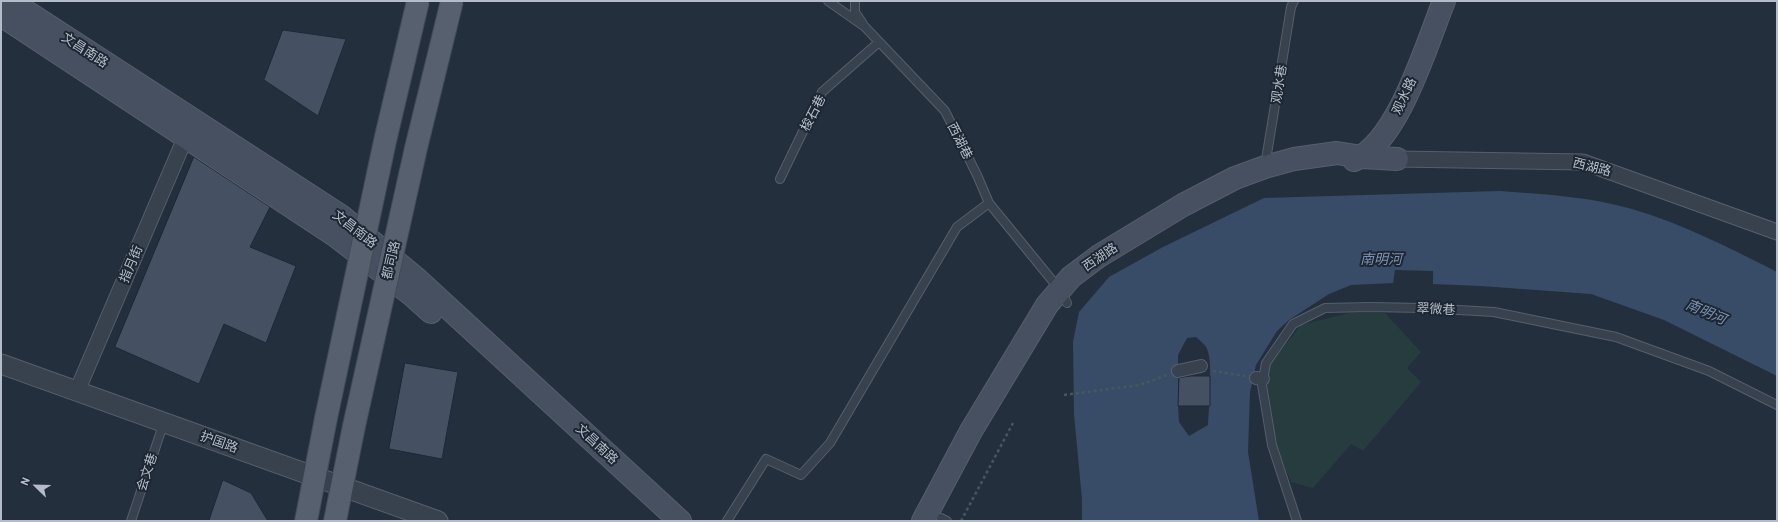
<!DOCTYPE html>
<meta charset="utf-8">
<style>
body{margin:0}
#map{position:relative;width:1778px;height:522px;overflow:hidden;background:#242f3e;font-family:Barlow,sans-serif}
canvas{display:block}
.frame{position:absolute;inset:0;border:2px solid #b4bcc9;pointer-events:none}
.north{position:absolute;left:16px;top:466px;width:40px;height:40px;-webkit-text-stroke:3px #1d2633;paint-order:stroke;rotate:293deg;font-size:11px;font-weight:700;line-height:16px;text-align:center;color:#b4bcc9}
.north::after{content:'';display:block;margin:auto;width:14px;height:18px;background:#b4bcc9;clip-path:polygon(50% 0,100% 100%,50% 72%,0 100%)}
</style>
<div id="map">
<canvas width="1778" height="522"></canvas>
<div class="frame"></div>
<div class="north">N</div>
</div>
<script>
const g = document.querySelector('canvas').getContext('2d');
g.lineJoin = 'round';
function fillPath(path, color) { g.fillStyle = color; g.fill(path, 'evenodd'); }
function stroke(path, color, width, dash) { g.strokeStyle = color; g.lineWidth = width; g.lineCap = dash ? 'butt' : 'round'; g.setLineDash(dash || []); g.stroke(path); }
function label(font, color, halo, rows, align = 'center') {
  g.font = font + ' Barlow,"Noto Sans SC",sans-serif'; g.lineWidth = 4; g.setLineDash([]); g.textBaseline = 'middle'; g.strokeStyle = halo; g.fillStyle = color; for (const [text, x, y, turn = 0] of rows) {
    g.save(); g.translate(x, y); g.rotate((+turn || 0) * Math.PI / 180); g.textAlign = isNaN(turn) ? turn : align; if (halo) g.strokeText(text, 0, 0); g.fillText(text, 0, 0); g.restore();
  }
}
const green = new Path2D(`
 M1349 313H1385L1421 352 1407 368 1421 382 1363 451 1351 444 1313 488 1291 482 1276 448 1267 403 1268 366 1301 325Z`);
const water = new Path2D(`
 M1500 191C1543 194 1591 197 1632 209 1683 224 1730 248 1777 272V376L1664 320 1591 294 1481 286 1433 284V271L1395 270 1393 283 1351 285 1329 294 1289 320 1277 331 1256 365 1250 392 1248 452 1259 521H1082V499L1074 414 1073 342 1079 312 1109 277 1163 247 1264 198ZM1196 337C1199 340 1206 345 1207 349 1213 360 1209 410 1208 425L1189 436 1179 422 1178 406V355L1187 338Z`);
const building = new Path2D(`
 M283 30 346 39 318 116 264 80Z
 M194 157 270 207 250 247 296 266 266 343 224 324 199 384 115 347Z
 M405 363 458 372 442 459 389 449Z
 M1191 376H1210V406H1178L1179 378Z
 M223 480 251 493 268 521H209Z`);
const path = new Path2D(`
 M1213 371 1245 376
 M1064 395 1140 385 1167 375
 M961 521 1013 423`);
const service = new Path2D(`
 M828 1 865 27 945 111 977 175 989 203 1060 290 1067 303
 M855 1V12L863 24
 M1265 166 1291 7 1294 1
 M780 179 822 92 879 42
 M941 518 947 521
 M131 521 164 422
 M727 521 766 459 801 475 830 443 957 227 989 203
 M1297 521 1272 445 1262 385 1266 363 1293 324 1325 308 1370 307 1422 308 1494 312 1616 337 1709 371 1777 405`);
const pedestrian = new Path2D(`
 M1178 371 1201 366
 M1256 378 1263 379`);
const minor = new Path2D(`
 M1397 159 1583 162 1777 232
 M77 391 186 136`);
const tertiary = new Path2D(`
 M1 364 438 521`);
const secondary = new Path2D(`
 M10 1 341 216 418 280 680 521
 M1 15 336 236 412 295 431 312
 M1354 160C1398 143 1427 43 1444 1
 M923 521 971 431 1047 305 1071 277 1099 256 1183 205 1235 178 1265 167 1294 159 1337 153 1362 157 1397 159`);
const primary = new Path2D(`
 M306 521 326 418
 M335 521 354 426`);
const primaryBridge = new Path2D(`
 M326 418 385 141 418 1
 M354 426 416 148 452 1`);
const streetNames = [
 ["文昌南路",85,50,33],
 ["观水巷",1279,84,-81],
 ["观水路",1404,96,-65],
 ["梭石巷",813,113,-63],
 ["西湖巷",960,141,63],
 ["西湖路",1592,167,14],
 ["文昌南路",355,229,38],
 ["西湖路",1100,257,-34],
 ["都司路",391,260,-77],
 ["指月街",131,264,-67],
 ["翠微巷",1436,309,3],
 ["护国路",219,442,20],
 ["文昌南路",597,444,43],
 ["会文巷",147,472,-72]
];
const waterNames = [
 ["南明河",1381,259],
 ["南明河",1706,312,23]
];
fillPath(green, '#263c3f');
fillPath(water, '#394c67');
fillPath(building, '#455162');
stroke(building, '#1f2835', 1);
stroke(service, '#565f6c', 10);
stroke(pedestrian, '#565f6c', 14);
stroke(minor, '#565f6c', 17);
stroke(tertiary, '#565f6c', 21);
stroke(secondary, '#565f6c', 24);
stroke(primary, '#414a57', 24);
stroke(path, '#44595c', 2.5, [3, 3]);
stroke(service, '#38414e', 8);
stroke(pedestrian, '#38414e', 12);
stroke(minor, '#38414e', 15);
stroke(tertiary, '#38414e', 19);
stroke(secondary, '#465061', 22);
stroke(primary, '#56606e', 22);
stroke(primaryBridge, '#414a57', 24, []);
stroke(primaryBridge, '#56606e', 22);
label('13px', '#b4bcc9', '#1d2633', streetNames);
label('italic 14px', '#7c92b1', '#1d2633', waterNames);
</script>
